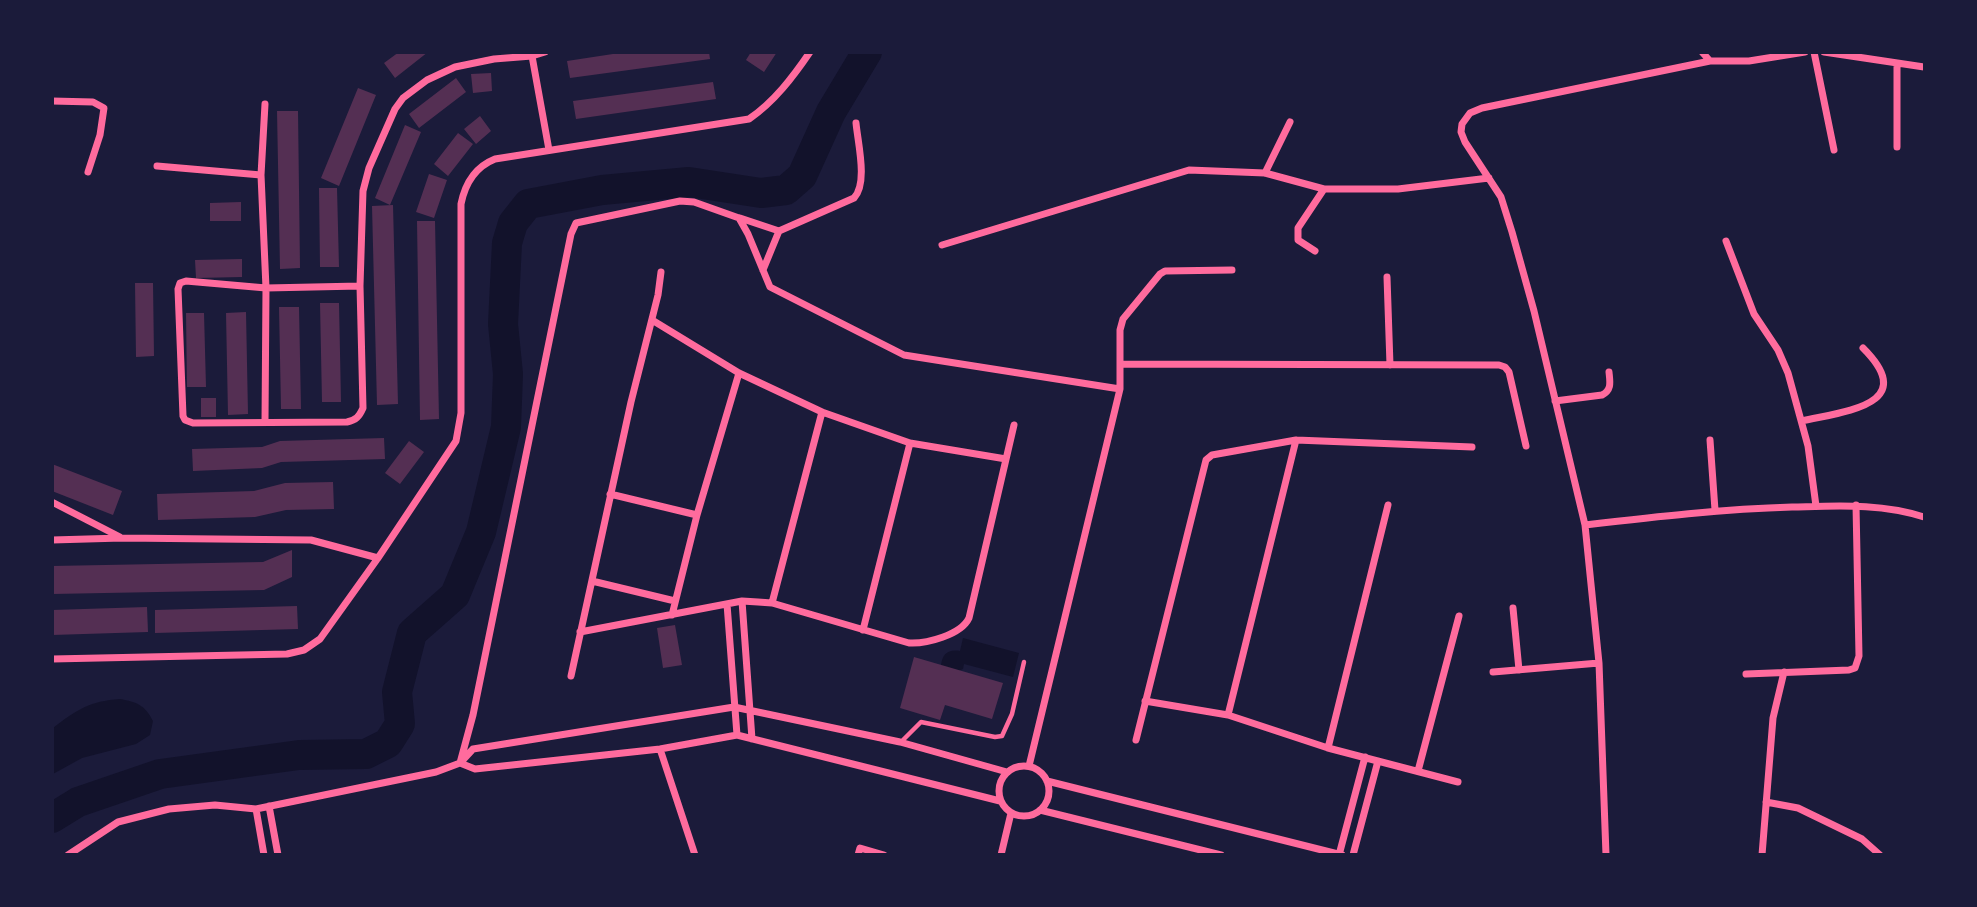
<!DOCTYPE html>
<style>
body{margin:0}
#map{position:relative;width:1977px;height:907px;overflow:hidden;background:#1b1b3a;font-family:Arial,sans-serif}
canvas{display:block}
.frame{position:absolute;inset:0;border:54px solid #1b1b3a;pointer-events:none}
</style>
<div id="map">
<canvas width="1977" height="907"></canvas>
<div class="frame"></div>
</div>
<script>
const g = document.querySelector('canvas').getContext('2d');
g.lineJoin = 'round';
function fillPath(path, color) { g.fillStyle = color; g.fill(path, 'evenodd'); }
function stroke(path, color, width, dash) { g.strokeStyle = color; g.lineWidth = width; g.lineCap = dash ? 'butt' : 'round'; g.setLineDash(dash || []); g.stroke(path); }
const water = new Path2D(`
 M963 638 1019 653 1013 677 964 664 963 669 958 671 941 666C942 654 948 649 960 651Z
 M120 699C137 702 145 705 153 721L150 735 136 744 82 758 53 774V728C76 710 90 701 120 699Z`);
const river = new Path2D(`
 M52 818 78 802 160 774 299 755 366 754 388 743 400 724 397 692 412 633 455 595 481 532 506 427 508 374 503 324 507 243 513 223 528 204 602 190 689 182 761 193 786 190 802 176 831 112 867 52`);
const building = new Path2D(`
 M399 52H428L395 78 384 63Z
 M626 52H709L710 59 570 78 567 61Z
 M751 52H777L764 72 746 60Z
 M491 73 492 91 473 93 471 74Z
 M456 78 466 92 419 128 409 114Z
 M713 82 716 99 576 119 573 101Z
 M358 88 376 95 339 186 321 178Z
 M277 111H298L300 268 280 269Z
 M480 116 491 131 476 144 464 129Z
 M405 125 421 132 390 205 375 198Z
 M458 133 473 144 448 176 434 164Z
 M429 174 447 180 434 218 416 212Z
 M319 188H337L339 267H320Z
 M241 202V221H210V203Z
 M393 205 398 404 377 405 372 206Z
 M417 221H435L439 419 420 420Z
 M242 259V277L196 278 195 260Z
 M135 283H153L154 356 136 357Z
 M320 303H339L341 402H322Z
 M279 307H299L301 409H281Z
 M246 312 248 414 228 415 226 313Z
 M186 313H204L206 387H187Z
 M201 398H216V417H201Z
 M384 438 385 459 281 462 262 468 193 471 192 449 262 447 280 441Z
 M409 441 424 452 400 484 385 473Z
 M52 464 122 491 113 515 52 491Z
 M333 482 334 509 286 510 255 517 158 520 157 494 254 491 285 483Z
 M292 550V577L264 590 52 594V566L263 562Z
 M297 606 298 629 155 633V610Z
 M147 607 148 632 52 635V610Z
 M675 625 682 665 663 668 657 628Z
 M914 657 1003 683 992 719 945 705 940 720 900 708Z`);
const service = new Path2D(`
 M901 742 921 722 995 737 1002 736 1012 714 1024 662`);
const minor = new Path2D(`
 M1702 52 1710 61
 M1814 52 1834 150
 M1824 52 1924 67
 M532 53V56L545 52
 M52 101 93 102 104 108 100 135 88 172
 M265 104 261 175 266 288 265 421
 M1897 147V64
 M157 166 261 175
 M1265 173 1290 122
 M740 218 779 231
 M1726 241 1754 314 1778 350 1788 373 1808 446 1816 506
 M942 245 1189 170 1265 173 1324 189H1398L1489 178
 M1315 251 1298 240V228L1324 189
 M763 270 779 231 854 198C868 183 858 144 856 123
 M1387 277 1390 365
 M360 286 266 288 186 281 180 283 178 289 183 416 185 420 193 423 347 422C356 420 359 417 363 408L360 286 363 191 369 168 395 109 403 98 427 80 455 67 494 59 532 56 549 150
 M652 320 739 373 822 412
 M1122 364 1499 365 1505 367 1509 372 1526 446
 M1555 401 1602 395C1612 390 1610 382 1609 372
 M1802 421C1845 411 1920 405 1863 348
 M1710 440 1715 510
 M610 494 697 515
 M52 502 120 537
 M1585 525C1654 517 1723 509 1792 507 1837 506 1881 503 1924 517
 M52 540 122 538 311 540 378 558
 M592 581 675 601
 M742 601 752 739
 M772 603 822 412 910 443 1006 459
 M727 604 737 735
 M1513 608 1519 670
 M672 615 697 515 739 373
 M863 630 910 443
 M580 632 742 601 758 602 772 603 909 643C926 644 961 635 969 618L1014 425
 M52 659 287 654 304 650 320 639 378 558 456 441 461 413V204C465 184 475 167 495 159L749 119C774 102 793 77 810 52
 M1493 672 1599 663
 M1746 674 1849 670 1855 668 1859 656 1856 505
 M571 676 631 402 658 295 661 272
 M1145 701 1228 715 1328 748 1458 782
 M1228 715 1296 440
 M1136 740 1206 460 1212 455 1296 440 1472 447
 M1328 748 1388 505
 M660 749 695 855
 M460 763 473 715 571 234 576 223 680 201 694 202 739 218 748 234 770 287 904 355 1120 389
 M460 763 475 769 660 749 737 735 1000 801
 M999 791a25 25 0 1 1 50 0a25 25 0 1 1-50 0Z
 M1029 766 1120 389V330L1123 319 1160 274 1165 271 1232 270
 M1418 771 1459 616
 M1047 781 1342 855
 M1766 802 1798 808 1862 839 1880 855
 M269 806 278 855
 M256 809 264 855
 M1040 810 1221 855
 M68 855 118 822 169 809 215 805 256 809 436 772 460 763 473 749 734 707 900 742 1007 772
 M858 855 860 848 884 855
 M1001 855 1011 813
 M1339 855 1365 757
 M1353 855 1378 761
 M1606 855 1599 663 1585 525 1534 311 1512 232 1501 197 1465 142 1461 132 1462 124 1470 113 1482 108 1710 61H1749L1805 52
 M1762 855 1773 718 1784 672`);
fillPath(water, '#12122b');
stroke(river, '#12122b', 30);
fillPath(building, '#542f53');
stroke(service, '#ff6b9d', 4.5);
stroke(minor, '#ff6b9d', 7);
</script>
